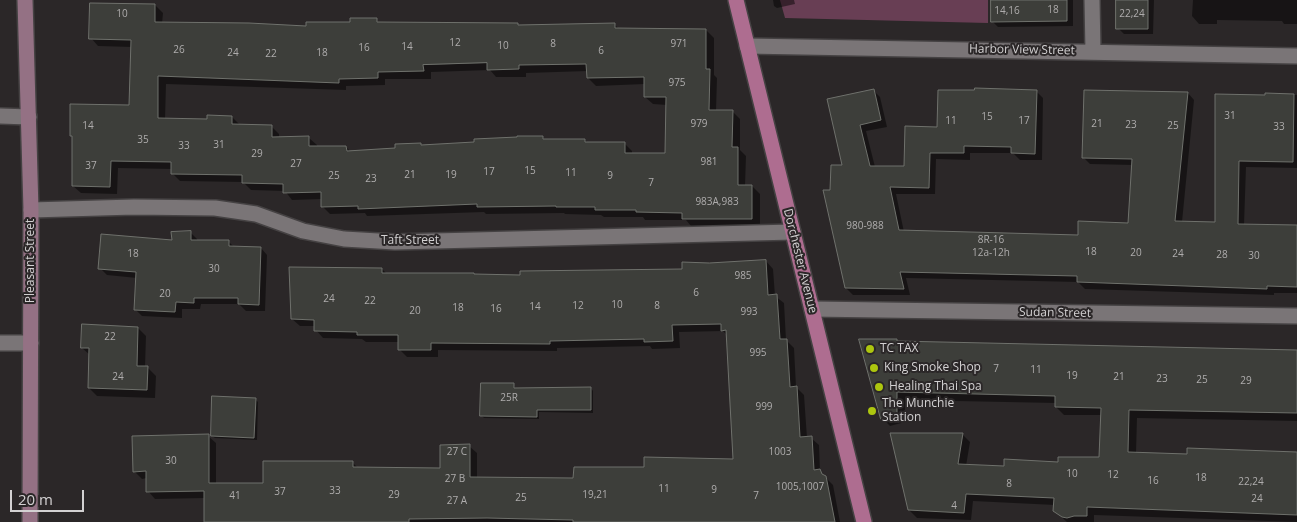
<!DOCTYPE html>
<style>
body{margin:0}
#map{position:relative;width:1297px;height:522px;overflow:hidden;background:#2b2728;font-family:"Open Sans",sans-serif}
canvas{display:block}
.scale{position:absolute;left:10px;top:490px;width:74px;height:22px;box-sizing:border-box;border:2px solid #d3d1d2;border-top:0;padding-left:6px;font-size:15px;line-height:18px;white-space:nowrap;color:#d3d1d2;-webkit-text-stroke:4px #2b2728;paint-order:stroke}
</style>
<div id="map">
<canvas width="1297" height="522"></canvas>
<div class="scale">20 m</div>
</div>
<script>
const g = document.querySelector('canvas').getContext('2d');
g.lineJoin = 'round';
function fillPath(path, color) { g.fillStyle = color; g.fill(path, 'evenodd'); }
function stroke(path, color, width, dash) { g.strokeStyle = color; g.lineWidth = width; g.lineCap = dash ? 'butt' : 'round'; g.setLineDash(dash || []); g.stroke(path); }
function label(font, color, halo, rows, align = 'center') {
  g.font = font + ' "Open Sans",sans-serif'; g.lineWidth = 4; g.setLineDash([]); g.textBaseline = 'middle'; g.strokeStyle = halo; g.fillStyle = color; for (const [text, x, y, turn = 0] of rows) {
    g.save(); g.translate(x, y); g.rotate((+turn || 0) * Math.PI / 180); g.textAlign = isNaN(turn) ? turn : align; if (halo) g.strokeText(text, 0, 0); g.fillText(text, 0, 0); g.restore();
  }
}
const green = new Path2D(`
 M780 0H988V23L785 18Z`);
const shadow = new Path2D(`
 M773 0H794L795 4 777 8 774 6Z
 M992 0H1073V26L998 27 992 21Z
 M1118 0H1154L1153 34H1124L1118 28Z
 M1193 0H1297V24H1284L1282 21 1217 20V24H1199L1192 16Z
 M155 5 163 13 162 24 307 27 376 19 380 24H518L520 26 614 24 620 30H706L714 38V75L717 78 716 111H732L740 119V150L746 156 745 186H752L760 194V226H691L686 220H645L643 217H604L601 215 565 214 564 213 486 214 484 212 367 216 365 213 330 214 322 206V199L292 200 285 191 251 190 243 182 180 181 172 173V169L118 168 117 194 81 193 73 186 74 138 71 135 131 106 132 47 98 46 91 38ZM490 70 496 77H526V73L588 71V78L596 86 645 84V97L653 104 667 105 666 155H632V151L624 143H588L585 140H545L543 137 423 146 421 144 397 149 351 152 346 147H317V145L309 138H279V134L271 126 240 125 232 117 208 121 165 120 166 84 346 90V86L385 85V79H431V72Z
 M873 90 880 97 887 127 866 131 875 167 905 168 938 128 1036 91 1043 98 1042 160H1020L1013 153H970V160L936 159 935 194H896L904 232 1079 236 1129 224 1133 165 1090 164 1083 157 1188 93 1194 100 1182 222 1216 223V96H1267V94L1297 95V168L1246 167 1244 225 1297 226V293H1274V295L1085 289 1078 282 906 278 910 295H853L846 288 831 191 843 166Z
 M190 232 197 239V241H228L235 248H261L267 255 265 311H246L239 304H201L200 309H182V318L142 316 135 309 137 278 107 275 100 268 173 241Z
 M766 261 773 269 775 296 784 303 786 340 794 348 796 387 804 395 807 438H811L819 445 820 472 833 485 840 522H205V498L155 499 148 491 147 478 142 479 134 471 208 436 216 443V485L264 484 352 462 358 468 441 469 469 446 477 453V479L575 480 645 469 735 460 728 336 723 331 679 332 680 348 652 349 650 346 557 348V351L438 350V357H407L399 349V342H366L362 339 323 338 316 330V326H300L292 319 382 269 387 274 521 277 683 271 709 264Z
 M138 328 146 336 145 367H147L156 376 155 398 97 396 89 388 90 355 82 348Z
 M897 340 899 343 1297 351V421L1137 418 1136 453 1188 455 1297 453V522L1094 515V522H1067L1055 511V505L973 501 971 520 917 518 909 510 963 435 970 442 966 466 1006 467 1100 459 1102 415H1064L1056 407V403L905 400V422L890 426 882 418Z
 M513 384 516 389 591 388 593 391V413L539 412V419L484 418 482 416Z
 M255 399 258 402 257 440 215 438 212 436Z`);
const building = new Path2D(`
 M991 0H1067V21L991 22Z
 M1116 0H1148V29H1116Z
 M90 3 155 4V22L249 23 306 26V22H350V18H377V22L518 23V25L615 23V28L706 29V69H710L709 110H733L732 147H738V185H752V219H682V213L636 212V210H595V207H556V206L477 207V204L358 209V206L321 207V192L283 193V184L242 183V175L171 174V162L111 161 110 187 72 186V136H70V104L129 105 131 40 89 39ZM487 63V70L519 69V65L586 64 587 78 644 77V97H666L665 153H625V142H585V139H543V136H517V137L474 139V142L421 145V143L395 144V148L347 151 346 146H309V136L272 137V125L232 124V116L207 115V119L158 118V76L339 83V79L378 78V72L424 71 423 65Z
 M975 88 1037 90 1035 154 1011 153V147L964 146V153H930L929 188 890 187 899 230 1078 235V221L1128 223 1132 159 1082 158 1084 90 1188 92 1175 221 1215 222V94L1265 95V93L1294 94 1293 162 1239 161 1238 224 1297 225V287L1267 286V289L1077 282V276L900 272 904 289 845 288 823 190H830L831 165H842L827 99 874 89 881 120 860 125 870 166H904L905 126 937 127 938 90H974Z
 M191 231V240H229V246L261 247 259 305 238 304V298H194V303L176 302 175 312 134 310 136 272 98 269 101 234 172 240 171 232Z
 M766 260 768 295 777 294 780 339H787L790 387 797 386 800 437 812 436 814 470 820 469 822 474 826 476 835 522H573V520L487 518 409 519V522H204V491L146 492V471L133 472 132 436 209 434V483H263V461H353V467L440 468V445L470 444V477L573 478 574 467H644V457L733 459 726 330 721 331V324L672 325 673 341 644 342V339L550 341V344L431 343V350H398V335H357V332L314 331V320L291 319 289 267 382 268V273H474V274L520 275V271L682 269V262L709 263Z
 M82 324 138 327 137 366H148L147 390 88 388 89 348H81Z
 M859 339H897V341L1297 350V413L1129 410 1128 452 1187 454V448L1297 452V515L1087 507V516H1074L1067 518 1062 517 1053 511 1054 498 966 494 964 513 908 510 890 433H963L958 464 1004 466V459L1058 462V457H1099L1101 408 1055 407V396L897 392V415L881 419Z
 M481 383H514V388L591 387V410H537V417L480 416Z
 M212 396 256 398 254 438 211 436Z`);
const street = new Path2D(`
 M1092 0 1093 51
 M747 46 1297 56
 M0 116 29 117
 M31 210 134 207 215 208 256 214 303 231 344 239 395 242 793 232
 M812 309 1297 316
 M0 343H31`);
const secondary = new Path2D(`
 M25 0 31 210 30 522`);
const primary = new Path2D(`
 M736 0 864 522`);
const markers = [
 [870,349,5,"#adc60f"],
 [874,368,5,"#adc60f"],
 [879,387,5,"#adc60f"],
 [872,411,5,"#adc60f"]
];
const numberNames = [
 ["18",1053,10],
 ["14,16",1007,11],
 ["10",122,14],
 ["22,24",1132,14],
 ["12",455,43],
 ["8",553,44],
 ["971",679,44],
 ["10",503,46],
 ["14",407,47],
 ["16",364,48],
 ["26",179,50],
 ["6",601,51],
 ["24",233,53],
 ["18",322,53],
 ["22",271,54],
 ["975",677,83],
 ["31",1230,116],
 ["15",987,117],
 ["11",951,121],
 ["17",1024,121],
 ["979",699,124],
 ["21",1097,124],
 ["23",1131,125],
 ["14",88,126],
 ["25",1173,126],
 ["33",1279,127],
 ["35",143,140],
 ["31",219,145],
 ["33",184,146],
 ["29",257,154],
 ["981",709,162],
 ["27",296,164],
 ["37",91,166],
 ["15",530,171],
 ["17",489,172],
 ["11",571,173],
 ["21",410,175],
 ["19",451,175],
 ["25",334,176],
 ["9",610,176],
 ["23",371,179],
 ["7",651,183],
 ["983A,983",717,202],
 ["980-988",865,226],
 ["8R-16",991,240],
 ["18",1091,252],
 ["12a-12h",991,253],
 ["20",1136,253],
 ["18",133,254],
 ["24",1178,254],
 ["28",1222,255],
 ["30",1254,256],
 ["30",214,269],
 ["985",743,276],
 ["6",696,293],
 ["20",165,294],
 ["24",329,299],
 ["22",370,301],
 ["10",617,305],
 ["12",578,306],
 ["8",657,306],
 ["14",535,307],
 ["18",458,308],
 ["16",496,309],
 ["20",415,311],
 ["993",749,312],
 ["22",110,337],
 ["995",758,353],
 ["7",996,369],
 ["11",1036,370],
 ["19",1072,376],
 ["24",118,377],
 ["21",1119,377],
 ["23",1162,379],
 ["25",1202,380],
 ["29",1246,381],
 ["25R",509,398],
 ["999",764,407],
 ["27 C",457,452],
 ["1003",780,452],
 ["30",171,461],
 ["10",1072,474],
 ["12",1113,475],
 ["18",1201,478],
 ["27 B",455,479],
 ["16",1153,481],
 ["22,24",1251,482],
 ["8",1009,484],
 ["1005,1007",800,487],
 ["11",664,489],
 ["9",714,490],
 ["33",335,491],
 ["37",280,492],
 ["29",394,495],
 ["19,21",595,495],
 ["41",235,496],
 ["7",756,496],
 ["25",521,498],
 ["24",1257,499],
 ["27 A",457,501],
 ["4",954,506]
];
const streetNames = [
 ["Harbor View Street",1022,50,1],
 ["Taft Street",410,241],
 ["Pleasant Street",31,261,-90],
 ["Dorchester Avenue",800,261,76],
 ["Sudan Street",1055,313,1]
];
const poiNames = [
 ["TC TAX",880,349],
 ["King Smoke Shop",884,368],
 ["Healing Thai Spa",889,387],
 ["The Munchie",882,404],
 ["Station",882,418]
];
fillPath(green, '#683e54');
fillPath(shadow, '#0007');
fillPath(building, '#3d3e3a');
stroke(building, '#6f716c', 1);
stroke(street, '#454243', 18);
stroke(secondary, '#454243', 18);
stroke(primary, '#454243', 18);
stroke(street, '#7a7577', 15);
stroke(secondary, '#947184', 15);
stroke(primary, '#ae6d90', 15);
for (const [x, y, r, color] of markers) { const dot = new Path2D(); dot.arc(x, y, r, 0, 2 * Math.PI); g.fillStyle = color; g.fill(dot); stroke(dot, '#2b2728', 2); }
label('10px', '#aeacac', null, numberNames);
label('12px', '#d3d1d2', '#2b2728', streetNames);
label('12px', '#d3d1d2', '#2b2728', poiNames, 'left');
</script>
